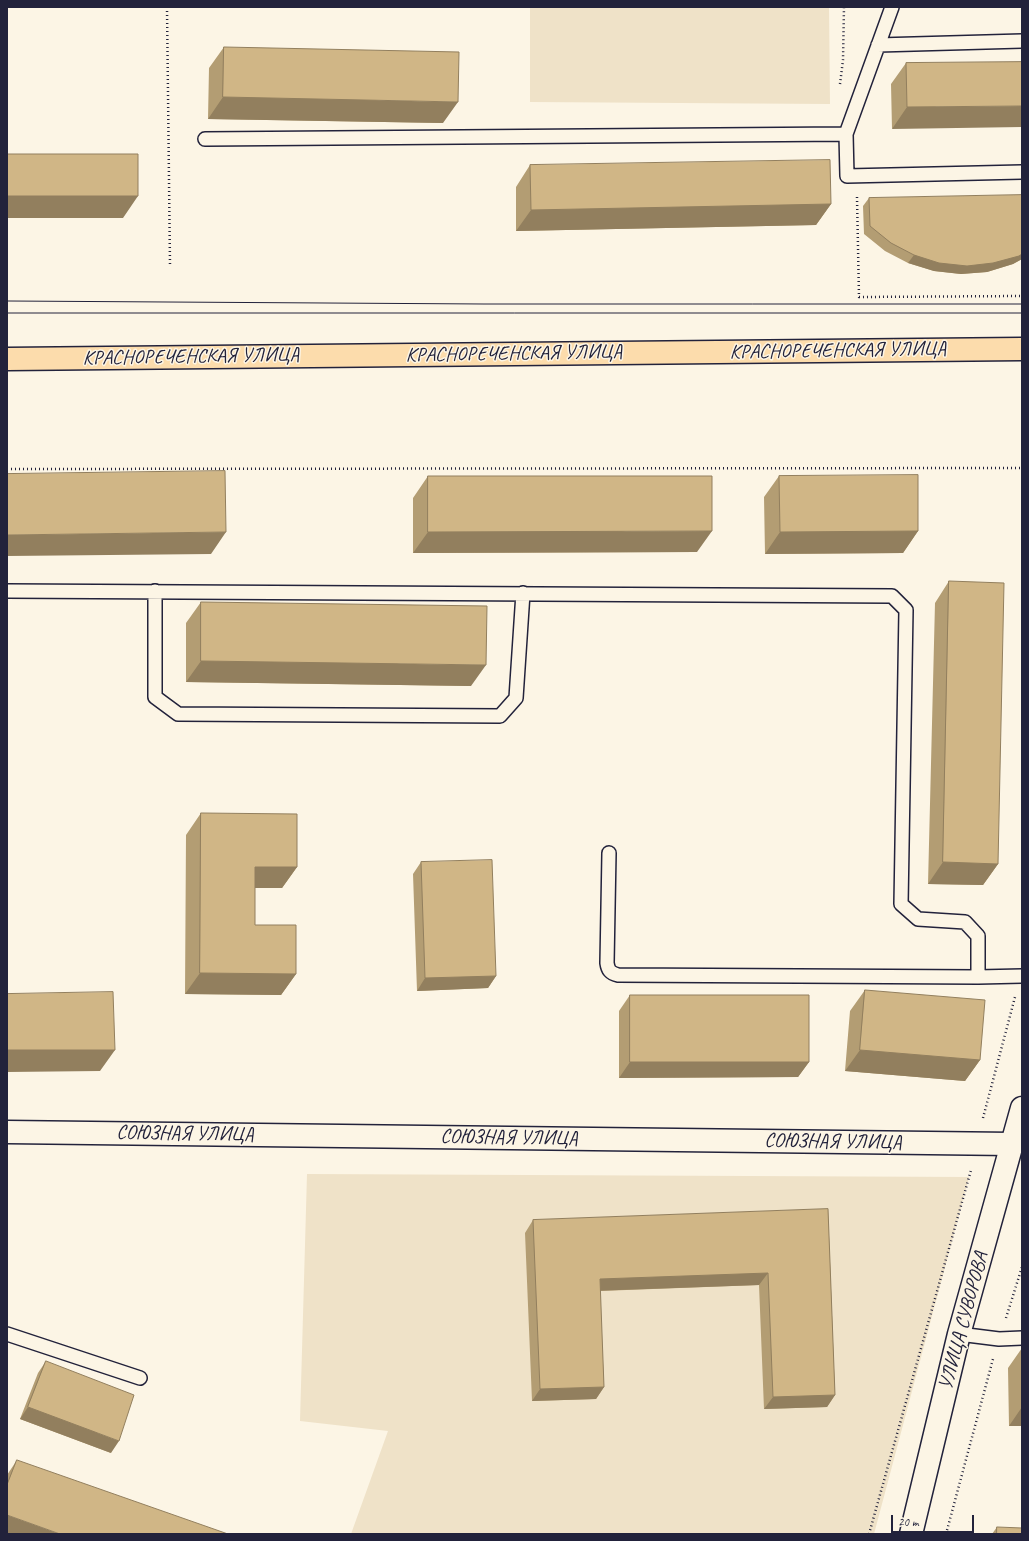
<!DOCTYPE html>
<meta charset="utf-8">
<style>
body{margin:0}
#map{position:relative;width:1029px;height:1541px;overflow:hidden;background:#fcf5e5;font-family:Caveat,sans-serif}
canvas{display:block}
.frame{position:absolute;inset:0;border:8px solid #22223b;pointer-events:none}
.scale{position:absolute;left:891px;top:1515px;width:83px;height:18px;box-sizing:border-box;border:2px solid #22223b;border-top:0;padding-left:5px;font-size:12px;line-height:14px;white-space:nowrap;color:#22223b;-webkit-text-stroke:3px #fcf5e5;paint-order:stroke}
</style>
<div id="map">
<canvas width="1029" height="1541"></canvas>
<div class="frame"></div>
<div class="scale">20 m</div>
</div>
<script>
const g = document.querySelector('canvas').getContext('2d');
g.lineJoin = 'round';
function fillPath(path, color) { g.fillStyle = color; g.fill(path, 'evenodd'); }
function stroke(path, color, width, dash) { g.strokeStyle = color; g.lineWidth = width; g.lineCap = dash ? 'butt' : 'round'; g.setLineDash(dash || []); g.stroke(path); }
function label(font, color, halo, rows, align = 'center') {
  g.font = font + ' Caveat,sans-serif'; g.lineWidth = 3; g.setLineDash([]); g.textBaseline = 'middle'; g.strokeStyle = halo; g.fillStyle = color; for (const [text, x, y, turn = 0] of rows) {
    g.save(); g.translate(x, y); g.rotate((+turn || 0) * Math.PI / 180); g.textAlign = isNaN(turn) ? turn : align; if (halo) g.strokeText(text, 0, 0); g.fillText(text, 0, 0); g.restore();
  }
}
const built = new Path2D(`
 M530 7H829L830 104 530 102Z
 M307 1174 969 1177 874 1534H351L388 1431 300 1421Z`);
const path = new Path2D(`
 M167 7 170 265
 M840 84 843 60 844 7
 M857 197 859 297 1022 296
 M7 469 1022 468
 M983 1118 1015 997
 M1006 1318 1022 1267
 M869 1534 971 1170
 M946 1534 993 1359`);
const lane = new Path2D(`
 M892 7 846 134 847 176 1022 172
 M878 45 1022 41
 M205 139 846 134
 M7 591 892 596 906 610 901 904 918 919 965 922 978 936V977L618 975C610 973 608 970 607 963L609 853
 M155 591V697L178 714 500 716 516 698 523 593
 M978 977 1022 976
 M7 1334 140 1378
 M959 1334 999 1339 1022 1338`);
const street = new Path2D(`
 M7 1132 1012 1144`);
const secondary = new Path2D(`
 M911 1534 959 1334 1022 1108`);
const primary = new Path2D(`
 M7 359 1022 349`);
const tram = new Path2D(`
 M7 301 483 304H1022
 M7 313H1022`);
const wall = new Path2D(`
 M224 47 443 123 208 119 209 68Z
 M1022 62 892 129 891 84 906 63Z
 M530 165 831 204 816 225 516 231V187Z
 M1022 195V259L1013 264 987 272 961 274 934 271 908 263 885 251 864 234 863 206 869 198Z
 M428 476 697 552 413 553V498Z
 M779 476 918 531 903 553 765 554 764 497Z
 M949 581 998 864 983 885 928 884 935 603Z
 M201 602 471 686 186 682V623Z
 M201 813 297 867 282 888H255V925L296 974 281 995 185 994 186 835Z
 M421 862 496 976 488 988 417 991 413 874Z
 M865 990 980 1060 965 1081 845 1071 850 1011Z
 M630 995 809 1062 798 1077 619 1078V1011Z
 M828 1209 835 1395 827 1407 764 1409 759 1285 600 1291 604 1387 596 1399 532 1401 525 1233 533 1220Z
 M1022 1348V1426H1009L1008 1368Z
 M46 1361 111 1453 20 1419 38 1373Z
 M17 1460 7 1534V1475Z
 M997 1527 1022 1534H992Z`);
const shadedWall = new Path2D(`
 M223 97 458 102 443 123 208 119Z
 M1022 106V127L892 129 907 107Z
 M7 196H138L123 218H7Z
 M831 204 816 225 516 231 531 210Z
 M1022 254V259L1013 264 987 272 961 274 934 271 908 263 914 255Z
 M712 531 697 552 413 553 428 532Z
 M918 531 903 553 765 554 780 532Z
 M226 532 211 554 7 556V535Z
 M201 661 486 665 471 686 186 682Z
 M943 862 998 864 983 885 928 884Z
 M255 867H297L282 888H240Z
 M200 973 296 974 281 995 185 994Z
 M496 976 488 988 417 991 425 978Z
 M7 1050H115L100 1071 7 1072Z
 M860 1050 980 1060 965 1081 845 1071Z
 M630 1062H809L798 1077 619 1078Z
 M768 1273 759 1285 591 1291 600 1279Z
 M604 1387 596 1399 532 1401 540 1389Z
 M835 1395 827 1407 764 1409 773 1397Z
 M28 1407 119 1441 111 1453 20 1419Z
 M1022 1407V1426H1009Z
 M7 1515 60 1534H7Z`);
const building = new Path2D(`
 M224 47 459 52 458 102 223 97Z
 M1022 62V106L907 107 906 63Z
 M7 154H138V196H7Z
 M830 160 831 204 531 210 530 165Z
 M1022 195V254L1019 256 993 263 967 266 939 263 914 255 891 243 870 226 869 198Z
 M225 471 226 532 7 535V474Z
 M918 475V531L780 532 779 476Z
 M428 476H712V531L428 532Z
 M949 581 1004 583 998 864 943 862Z
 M201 602 487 606 486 665 201 661Z
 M201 813 297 814V867H255V925H296V974L200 973Z
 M492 860 496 976 425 978 421 862Z
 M865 990 985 1000 980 1060 860 1050Z
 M113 992 115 1050H7V994Z
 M630 995H809V1062H630Z
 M828 1209 835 1395 773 1397 768 1273 600 1279 604 1387 540 1389 533 1220Z
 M46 1361 134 1395 119 1441 28 1407Z
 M17 1460 228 1534H60L7 1515V1485Z
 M997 1527 1022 1528V1534H997Z`);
const streetNames = [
 ["КРАСНОРЕЧЕНСКАЯ УЛИЦА",838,351,-1],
 ["КРАСНОРЕЧЕНСКАЯ УЛИЦА",514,354,-1],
 ["КРАСНОРЕЧЕНСКАЯ УЛИЦА",191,357,-1],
 ["СОЮЗНАЯ УЛИЦА",185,1134,1],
 ["СОЮЗНАЯ УЛИЦА",509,1138,1],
 ["СОЮЗНАЯ УЛИЦА",833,1142,1],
 ["УЛИЦА СУВОРОВА",964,1321,-75]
];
fillPath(built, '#efe2c8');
stroke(lane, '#22223b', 16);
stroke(street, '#22223b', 25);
stroke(secondary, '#22223b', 25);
stroke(primary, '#22223b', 25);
stroke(path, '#22223b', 2.5, [1, 3]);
stroke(lane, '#fcf5e5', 13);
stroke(street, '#fcf5e5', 22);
stroke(secondary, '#fcf5e5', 22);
stroke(primary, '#fcdcac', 22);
stroke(tram, '#22223b', 1);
fillPath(wall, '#b39d73');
fillPath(shadedWall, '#927f5e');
fillPath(building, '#d0b686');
stroke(building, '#927f5e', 1);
label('20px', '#22223b', '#fcf5e5', streetNames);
</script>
